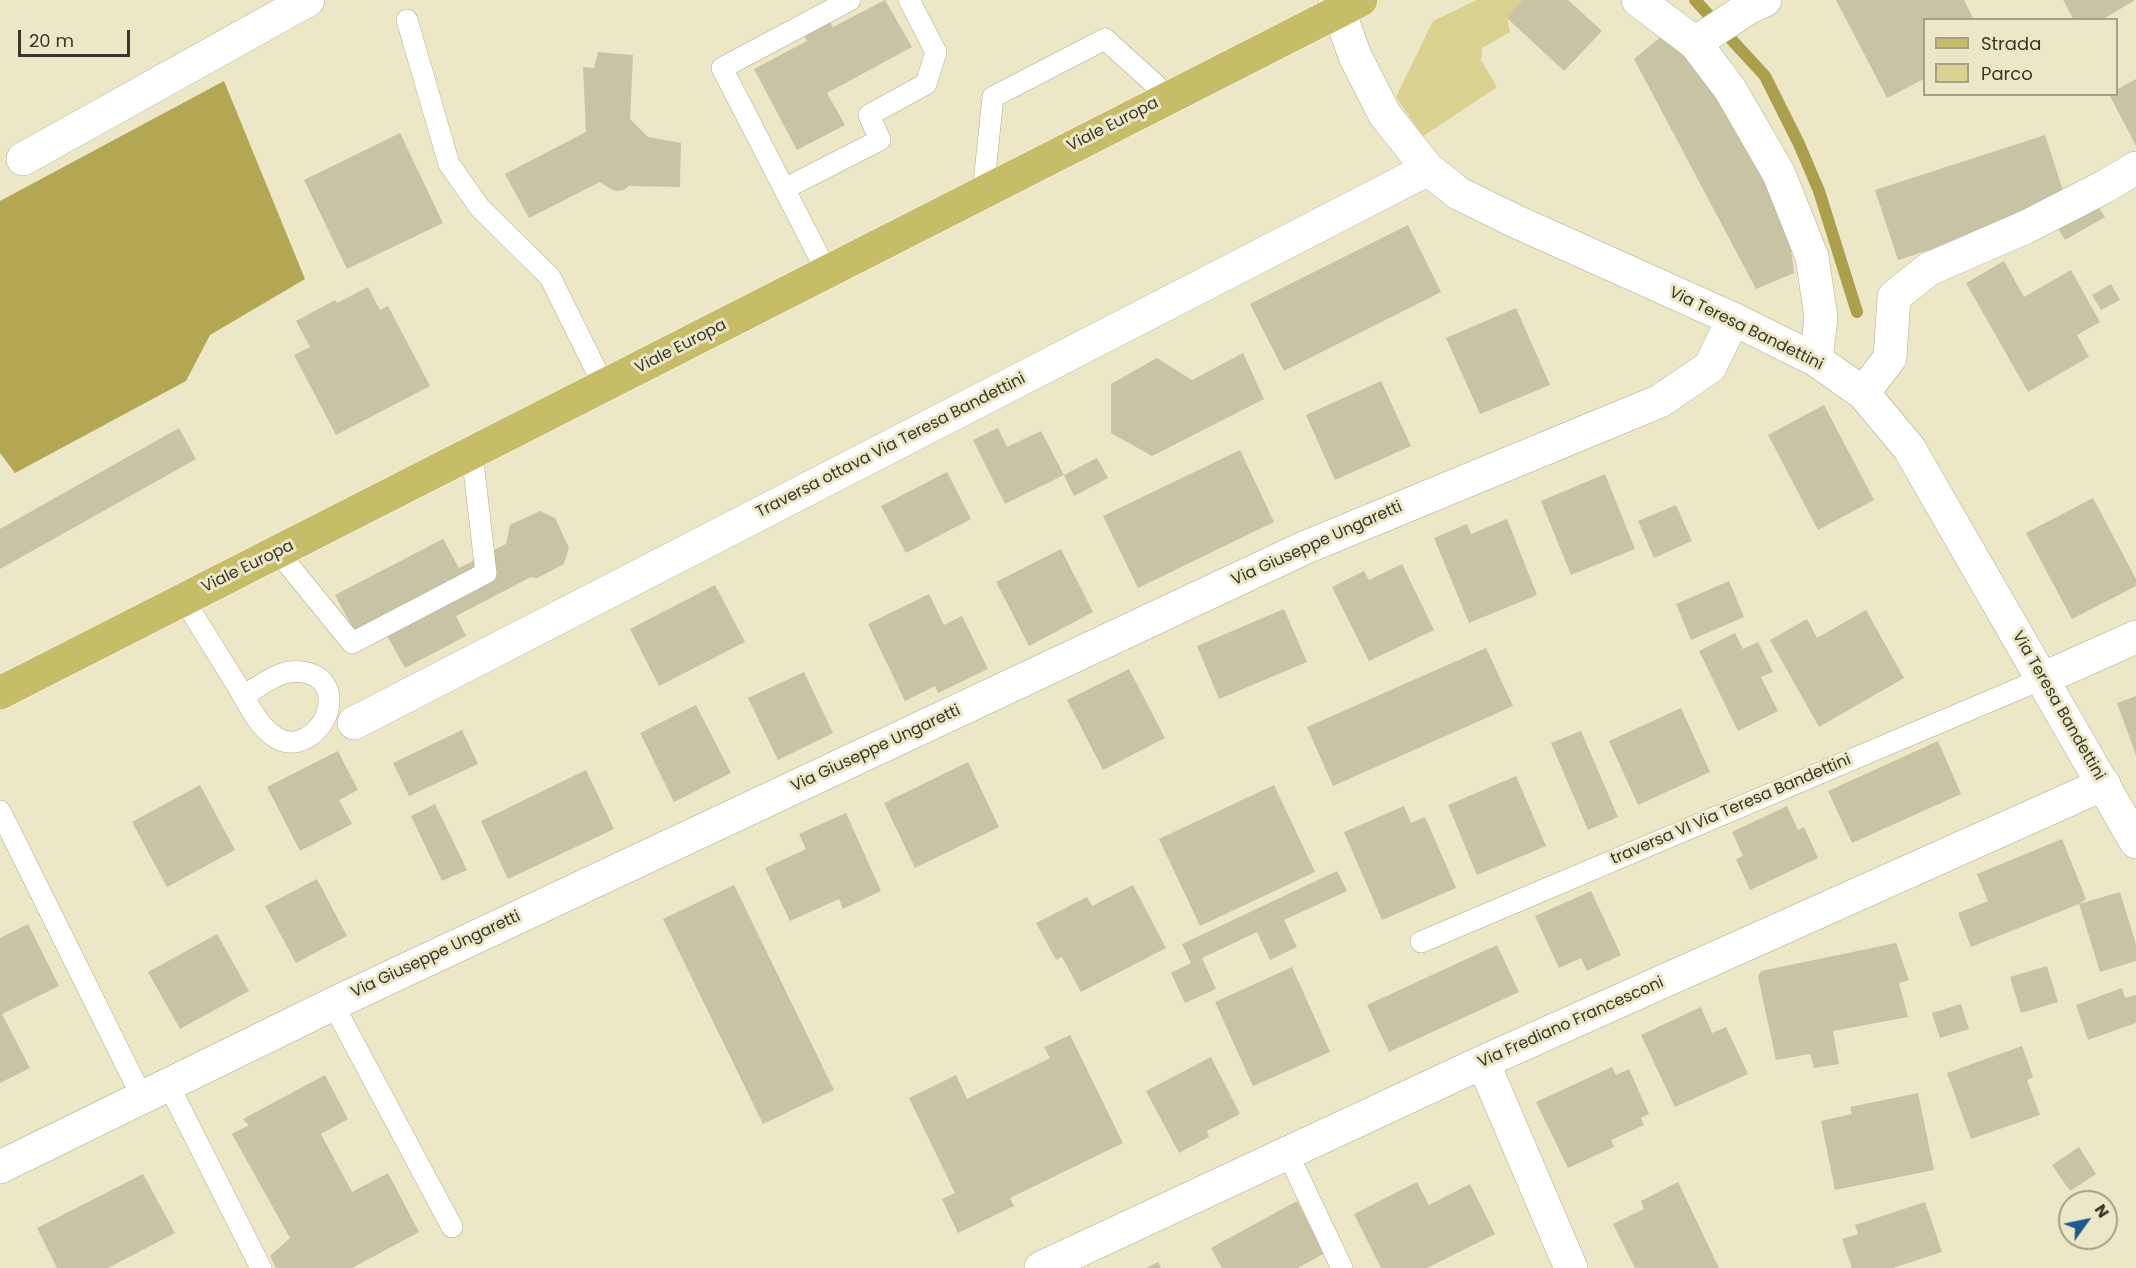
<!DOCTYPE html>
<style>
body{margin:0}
#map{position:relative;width:2136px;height:1268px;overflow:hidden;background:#ece7c6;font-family:Poppins,sans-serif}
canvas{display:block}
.legend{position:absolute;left:1923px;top:18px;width:195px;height:78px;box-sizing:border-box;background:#ece7c6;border:2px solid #a4a188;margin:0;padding:8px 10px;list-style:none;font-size:18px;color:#38372a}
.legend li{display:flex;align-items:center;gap:12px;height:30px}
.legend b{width:30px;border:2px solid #a4a188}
.north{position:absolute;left:2058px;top:1190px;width:60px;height:60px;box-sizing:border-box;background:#ece7c6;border:2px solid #a4a188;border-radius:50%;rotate:57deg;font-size:16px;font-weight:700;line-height:24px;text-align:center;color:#38372a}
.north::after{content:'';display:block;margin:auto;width:21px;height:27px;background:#1e5990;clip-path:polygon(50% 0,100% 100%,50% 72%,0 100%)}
.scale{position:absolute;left:18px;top:30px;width:112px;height:27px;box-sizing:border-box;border:3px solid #38372a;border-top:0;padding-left:8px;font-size:18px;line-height:21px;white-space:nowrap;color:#38372a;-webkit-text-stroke:4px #ece7c6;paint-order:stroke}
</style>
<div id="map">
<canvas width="2136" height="1268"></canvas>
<ul class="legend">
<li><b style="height:8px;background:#c7bc68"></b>Strada</li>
<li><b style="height:16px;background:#dad090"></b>Parco</li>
</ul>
<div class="north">N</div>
<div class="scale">20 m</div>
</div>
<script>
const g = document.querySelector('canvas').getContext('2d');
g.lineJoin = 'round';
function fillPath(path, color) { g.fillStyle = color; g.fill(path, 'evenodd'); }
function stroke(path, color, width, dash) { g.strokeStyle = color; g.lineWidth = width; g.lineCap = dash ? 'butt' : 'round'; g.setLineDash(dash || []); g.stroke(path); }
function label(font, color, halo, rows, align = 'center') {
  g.font = font + ' Poppins,sans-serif'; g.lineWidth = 6; g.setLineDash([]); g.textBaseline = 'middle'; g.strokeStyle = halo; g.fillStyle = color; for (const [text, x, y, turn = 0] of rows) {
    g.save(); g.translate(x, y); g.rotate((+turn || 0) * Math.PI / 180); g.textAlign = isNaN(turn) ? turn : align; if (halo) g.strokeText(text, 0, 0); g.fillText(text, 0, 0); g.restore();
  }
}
const green = new Path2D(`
 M1477 0H1523L1507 18 1510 32 1482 48 1481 60 1497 87 1423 136 1396 97 1433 21Z`);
const forest = new Path2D(`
 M224 81 305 279 210 335 186 381 15 473 0 453V201Z`);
const stream = new Path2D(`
 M1695 0 1765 76 1799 144 1819 191 1857 312`);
const building = new Path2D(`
 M885 0 912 47 827 93 845 125 797 150 754 69 807 41 803 34 829 20 833 27Z
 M1523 0H1568L1602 31 1564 71 1507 18Z
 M1836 0H1964L1974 20H1924V79L1887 98Z
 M2063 0H2135L2102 20H2074Z
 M1663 35 1718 85 1787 214 1794 273 1756 289 1634 59Z
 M598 52 633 55 630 119 648 137 681 143 680 187 629 186 624 190 616 191 609 188 600 182 529 218 505 174 586 132 583 67 594 68Z
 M2136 79V146L2109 94H2116V90Z
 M400 133 443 223 347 269 304 180Z
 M2045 135 2068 206 1898 260 1875 190Z
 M2094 200 2105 217 2065 240 2054 222Z
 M1408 225 1441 292 1284 371 1250 304Z
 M2004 261 2024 297 2071 270 2100 322 2077 335 2089 357 2028 392 1966 283Z
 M2111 284 2120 300 2101 310 2092 295Z
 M368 287 380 310 388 306 430 386 336 435 294 355 310 347 296 321 335 300 337 303Z
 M1516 308 1550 385 1480 414 1446 338Z
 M1243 353 1264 399 1152 456 1111 433V384L1157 358 1192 380Z
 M1381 381 1411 446 1335 480 1306 415Z
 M1824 405 1874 500 1818 530 1768 435Z
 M179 428 196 459 0 569V529Z
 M998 428 1007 447 1041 431 1064 475 1005 504 973 440Z
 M1240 450 1274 522 1138 588 1103 516Z
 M1097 458 1108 478 1074 496 1064 475Z
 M947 472 971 519 906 553 881 506Z
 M1605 474 1635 549 1571 575 1541 501Z
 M2093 498 2136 579V586L2072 619 2026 533Z
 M1676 505 1692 541 1654 558 1638 521Z
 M540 511 555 518 569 548 564 564 537 578 531 577 456 616 466 636 405 668 384 630 361 643 335 595 443 539 459 568 506 544 510 525Z
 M1507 519 1537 595 1469 623 1434 538 1467 524 1471 534Z
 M1061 549 1093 612 1029 646 996 582Z
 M1402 564 1434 630 1369 661 1332 587 1364 571 1369 580Z
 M1729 581 1744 617 1691 640 1676 604Z
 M715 585 745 642 659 686 630 629Z
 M929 594 944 625 962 616 988 669 938 693 935 686 905 701 868 624Z
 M1284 609 1307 662 1219 699 1197 646Z
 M1866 610 1904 678 1819 727 1770 640 1807 619 1817 638Z
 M1735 633 1743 649 1758 642 1773 672 1761 677 1778 711 1738 731 1699 651Z
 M1486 648 1513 706 1333 786 1307 727Z
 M1129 669 1165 738 1103 770 1067 700Z
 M804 672 833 733 778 760 748 698Z
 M2136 696V755L2117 703Z
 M696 705 731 773 674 802 640 733Z
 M1681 708 1710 772 1638 805 1609 741Z
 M462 730 478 764 409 796 393 763Z
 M1581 731 1618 817 1588 830 1551 743Z
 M1938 741 1961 794 1852 843 1828 791Z
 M338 751 358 790 339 800 352 824 300 851 267 787Z
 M968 762 999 827 915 868 884 803Z
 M586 770 614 829 508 879 481 821Z
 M1516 776 1546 846 1477 875 1448 805Z
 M200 785 235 850 167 887 132 822Z
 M1274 785 1315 872 1200 926 1159 839Z
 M435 804 467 870 442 881 411 816Z
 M1404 806 1411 823 1425 817 1456 888 1382 920 1344 832Z
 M1787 806 1798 830 1804 827 1818 858 1750 890 1736 859 1743 856 1732 832Z
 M846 813 881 891 843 909 839 899 790 921 765 868 806 849 799 834Z
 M2062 839 2086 899 2079 904 1971 947 1958 913 1988 901 1977 874Z
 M1337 871 1347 891 1284 920 1297 947 1270 960 1257 932 1202 958 1216 989 1185 1003 1171 973 1191 963 1182 944Z
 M317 879 347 936 296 963 265 906Z
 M734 885 834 1090 763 1124 663 919Z
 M1133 885 1166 948 1081 992 1062 957 1056 960 1036 923 1087 897 1092 906Z
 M1591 891 1621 955 1587 971 1581 958 1559 968 1535 916Z
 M2120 892 2136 944V961L2100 972 2079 904Z
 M28 924 59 986 2 1014 30 1068 0 1083V938Z
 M217 934 249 991 180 1029 148 972Z
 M1896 943 1909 980 1899 983 1908 1017 1833 1031 1839 1064 1814 1068 1810 1054 1776 1060 1758 977 1761 971Z
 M1497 945 1519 992 1389 1052 1367 1005Z
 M2047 966 2058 1002 2021 1013 2010 977Z
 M1292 967 1330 1052 1253 1086 1215 1002Z
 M2122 988 2125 998 2136 995V1023L2088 1040 2076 1005Z
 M1961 1004 1969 1029 1940 1038 1932 1013Z
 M1701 1007 1712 1033 1726 1027 1748 1074 1675 1107 1641 1035Z
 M1070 1035 1123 1143 1010 1198 1014 1206 958 1233 942 1199 955 1193 909 1098 956 1075 967 1099 1050 1058 1044 1047Z
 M2022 1046 2033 1077 2027 1080 2040 1115 1971 1139 1947 1073Z
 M1211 1057 1240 1114 1207 1131 1209 1137 1179 1153 1146 1091Z
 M1612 1067 1616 1075 1629 1069 1649 1114 1641 1118 1644 1125 1611 1140 1614 1147 1568 1168 1536 1102Z
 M325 1075 348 1119 321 1134 352 1192 388 1173 419 1232 352 1268H276L270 1256 290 1238 232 1134 249 1125 243 1119Z
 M1918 1093 1934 1170 1835 1190 1821 1121 1852 1114 1850 1107Z
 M2079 1147 2096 1174 2070 1191 2052 1165Z
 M143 1174 175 1233 108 1268H57L37 1228Z
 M1417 1182 1429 1205 1470 1184 1495 1234 1427 1268H1381L1354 1214Z
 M1678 1182 1719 1268H1635L1613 1224 1644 1209 1641 1201Z
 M1297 1201 1325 1253 1298 1268H1222L1211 1248Z
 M1925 1202 1942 1252 1893 1268H1852L1842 1239 1858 1234 1855 1225Z
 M1158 1262 1161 1268H1146Z`);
const lane = new Path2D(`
 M407 20 449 164 480 208 550 277 604 386
 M784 189 880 140 869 115 926 84 936 52 909 0
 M983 192 993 97 1105 39 1169 97
 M827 272 722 68 850 0
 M278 552 352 643 486 573 472 453
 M184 599C201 628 219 656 237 685 247 702 257 725 275 737 303 756 338 718 327 689 320 671 295 668 279 675 267 680 255 689 243 696
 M0 811 142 1097
 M1421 942 2042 679
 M333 1004 452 1227
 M168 1084 261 1268
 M1287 1152 1342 1268`);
const street = new Path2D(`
 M1335 0 1355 56 1385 115 1428 169 1458 193 1515 221 1733 319 1816 360 1863 393 1909 448 2136 842
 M1638 0 1695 43 1730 89 1779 174 1812 257 1821 317 1816 360
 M1695 43 1748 8 1765 0
 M23 159 308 0
 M1863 393 1890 358 1894 297 1929 269 2026 227 2104 187 2136 168
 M2042 679 2136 637
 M354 723 1428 169
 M1483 1062 1571 1268
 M0 1167 333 1004 1304 548 1660 401 1710 367 1733 319
 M1041 1268 1483 1062 2104 784`);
const primary = new Path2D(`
 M0 693 1361 0`);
const streetNames = [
 ["Viale Europa",1113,125,-27],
 ["Via Teresa Bandettini",1746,329,26],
 ["Viale Europa",681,347,-27],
 ["Traversa ottava Via Teresa Bandettini",891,446,-27],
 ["Via Giuseppe Ungaretti",1317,544,-24],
 ["Viale Europa",248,567,-26],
 ["Via Teresa Bandettini",2058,706,60],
 ["Via Giuseppe Ungaretti",876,749,-25],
 ["traversa VI Via Teresa Bandettini",1731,810,-23],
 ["Via Giuseppe Ungaretti",436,955,-25],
 ["Via Frediano Francesconi",1571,1023,-24]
];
fillPath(green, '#dad090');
fillPath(forest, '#b4a753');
stroke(stream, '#ac9f4b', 12);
fillPath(building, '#c8c3a4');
stroke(lane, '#b0ab8c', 22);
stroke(street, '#b0ab8c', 34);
stroke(primary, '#fff', 34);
stroke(lane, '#fff', 21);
stroke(street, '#fff', 33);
stroke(primary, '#c7bc68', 33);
label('16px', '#38372a', '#ece7c6', streetNames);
</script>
